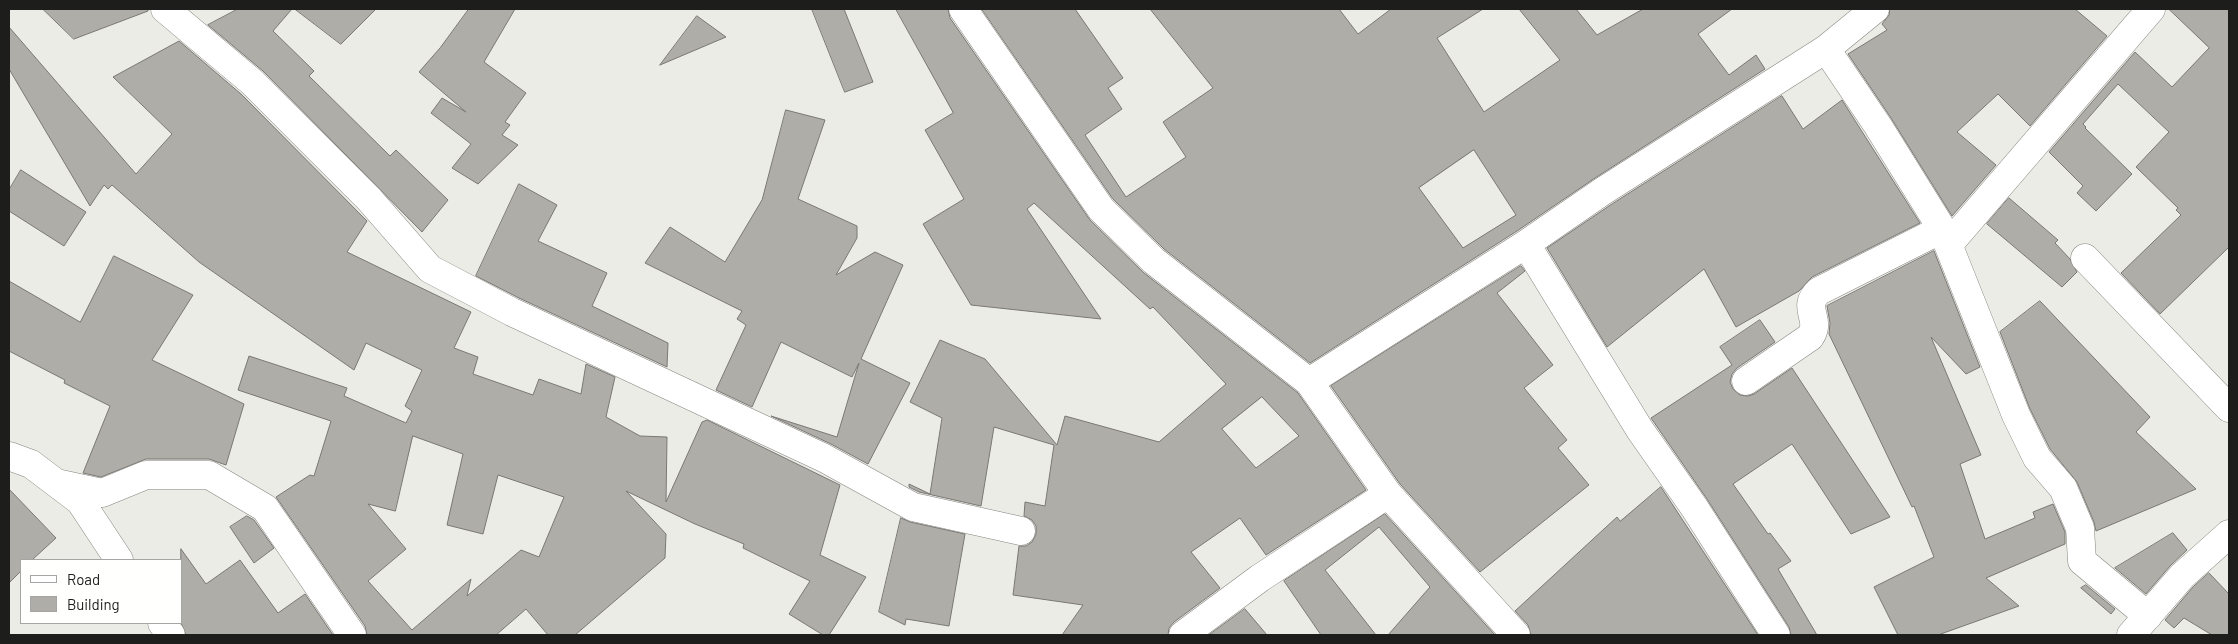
<!DOCTYPE html>
<style>
body{margin:0}
#map{position:relative;width:2238px;height:644px;overflow:hidden;background:#ecece6;font-family:Barlow,sans-serif}
canvas{display:block}
.frame{position:absolute;inset:0;border:10px solid #1d1d1b;pointer-events:none}
.legend{position:absolute;left:20px;top:559px;width:162px;height:65px;box-sizing:border-box;background:#fffffe;border:1px solid #a5a5a3;margin:0;padding:6px 9px;list-style:none;font-size:15px;color:#1d1d1b}
.legend li{display:flex;align-items:center;gap:10px;height:25px}
.legend b{width:25px;border:1px solid #a5a5a3}
</style>
<div id="map">
<canvas width="2238" height="644"></canvas>
<div class="frame"></div>
<ul class="legend">
<li><b style="height:6px;background:#fff"></b>Road</li>
<li><b style="height:14px;background:#aeada8"></b>Building</li>
</ul>
</div>
<script>
const g = document.querySelector('canvas').getContext('2d');
g.lineJoin = 'round';
function fillPath(path, color) { g.fillStyle = color; g.fill(path, 'evenodd'); }
function stroke(path, color, width, dash) { g.strokeStyle = color; g.lineWidth = width; g.lineCap = dash ? 'butt' : 'round'; g.setLineDash(dash || []); g.stroke(path); }
const building = new Path2D(`
 M43 9H148V11L74 39Z
 M238 9H292L273 31 314 71 309 76 390 156 396 150 448 200 422 232 263 71 208 25Z
 M295 9H376L341 44Z
 M469 9H515L484 62 526 93 505 122 510 125 502 135 518 145 478 184 452 168 471 144 431 113 442 98 466 112 419 72 440 48Z
 M812 9H844L873 82 845 92Z
 M896 9H948L950 18 1090 220 1144 273 1298 393 1366 490 1266 555 1240 518 1191 552 1220 588 1174 622 1169 628 1168 635H1062L1083 605 1013 595 1019 546H1026L1032 542 1036 534V526L1032 520 1024 516 1025 502 1045 506 1054 445 994 427 981 506 919 492 909 487V484L930 494 942 418 910 402 940 340 985 359 1057 445 1065 416 1159 442 1226 384 1153 307 1150 309 1034 203 1027 209 1101 319 971 305 923 224 964 199 925 130 953 113ZM1262 397 1299 436 1256 468 1222 429Z
 M982 9H1075L1123 78 1108 88 1122 109 1085 135 1126 197 1186 157 1163 122 1213 88 1150 9H1339L1358 34 1391 9H1483L1437 38 1484 112 1560 60 1519 9H1576L1597 35 1643 9H1732L1698 34 1729 75 1756 55 1765 69 1595 178 1517 231 1310 363 1164 249 1113 199ZM1474 150 1516 215 1463 248 1419 188Z
 M1890 9H2075L2107 36 2030 126 1998 94 1957 132 1996 165 1952 216 1891 118 1848 54 1887 30 1882 24 1889 15Z
 M2169 9H2229V247L2160 314 2121 273 2181 215 2176 210 2178 208 2136 167 2169 132 2118 84 2083 124 2086 127 2085 128 2132 174 2096 211 2077 193 2083 186 2049 152 2135 52 2172 87 2209 48Z
 M697 16 726 37 660 65Z
 M9 27 136 174 172 134 113 77 179 41 241 94 367 221 347 252 471 312 454 348 478 357 473 374 533 395 539 379 581 394 586 364 615 377 606 417 640 436 667 437 666 502 702 422 707 420 840 485 820 555 866 577 829 635H823L789 614 810 581 743 548 744 544 695 524 626 491 666 534 665 558 575 635H548L526 609 496 635H367L365 626 276 497 310 475 314 476 331 421 238 390 249 356 347 388 344 396 406 423 412 411 405 406 422 370 366 343 354 370 199 262 112 185 108 189 104 185 90 206 9 69ZM413 436 463 454 447 525 483 534 498 475 564 497 539 557 521 550 467 596 471 579 412 630 368 581 406 549 368 504 395 511Z
 M1782 96 1803 129 1842 100 1920 223 1812 277 1799 291 1736 327 1704 269 1607 347 1547 248 1612 204Z
 M786 110 825 120 798 199 857 226V238L836 275 875 252 903 265 861 359 910 383 868 464 831 444 771 416 837 437 859 363 852 377 781 342 752 407 716 390 746 325 737 319 742 311 645 263 670 227 725 262 762 200Z
 M21 170 86 212 64 246 9 211V190Z
 M519 184 557 205 538 241 607 273 592 306 668 343 667 367 519 298 476 276Z
 M2009 198 2058 240 2055 243 2070 259 2077 272 2062 287 1987 224Z
 M1934 251 1980 367 1966 374 1931 337 1981 455 1960 464 1985 539 2035 518 2033 512 2053 504 2065 532V544L1986 578 2019 606 1938 635H1898L1874 587 1934 557 1914 506 1912 507 1829 334 1830 323 1827 306Z
 M114 256 193 295 152 360 244 404 226 465 209 459H146L101 477 83 473 110 406 64 383 65 380 9 351V281L80 322Z
 M1521 266 1525 271 1497 293 1553 365 1524 388 1567 440 1558 448 1589 485 1480 572 1400 484 1331 386Z
 M2040 301 2150 417 2136 432 2196 489 2096 531 2094 522 2077 482 2050 449 2030 409 2000 332Z
 M1760 320 1775 342 1737 368 1732 374 1730 382 1733 389 1740 395 1748 396 1754 394 1792 368 1890 517 1851 534 1792 444 1733 484 1768 534 1770 533 1791 561 1778 569 1817 635H1791L1789 627 1707 499 1651 418 1732 365 1720 347Z
 M1661 487 1758 635H1531L1528 625 1515 611 1617 517 1620 521Z
 M9 489 56 538 32 560H21V571L9 583Z
 M1385 514 1495 635H1388L1430 587 1379 527 1325 570 1376 635H1321L1284 581Z
 M247 516 254 520 274 548 254 563 230 527Z
 M901 518 910 522 965 534 949 626 906 619 905 625 879 612Z
 M2173 533 2187 550 2170 566 2146 594 2115 568Z
 M181 549 206 584 240 560 278 613 305 594 333 635H186L181 623Z
 M2209 573 2229 594V635H2212L2184 618 2174 628 2165 620 2193 587Z
 M2086 585 2115 609 2111 614 2081 588Z
 M1245 609 1267 635H1209Z`);
const minor = new Path2D(`
 M165 9 252 82 369 199 430 269 512 312 824 458 913 507 1021 531
 M963 9 1101 209 1154 261 1309 382 1388 494 1516 635
 M1826 49 1878 126 1942 229 2016 415 2037 458 2063 488 2080 528 2082 561 2148 616
 M1526 244 1640 430 1694 507 1776 635
 M1949 244 2151 9
 M2085 258 2229 408
 M1746 381 1810 337C1823 319 1800 308 1819 291L1942 229
 M1309 382 1526 244 1603 191 1826 49 1875 9
 M9 456 31 464 80 501 119 560
 M56 483 102 493 146 475H209L265 508 352 635
 M162 623 171 635
 M1183 635 1260 578 1388 494
 M2131 635 2182 576 2229 534`);
fillPath(building, '#aeada8');
stroke(building, '#797874', 1);
stroke(minor, '#878682', 29);
stroke(minor, '#fff', 28);
</script>
